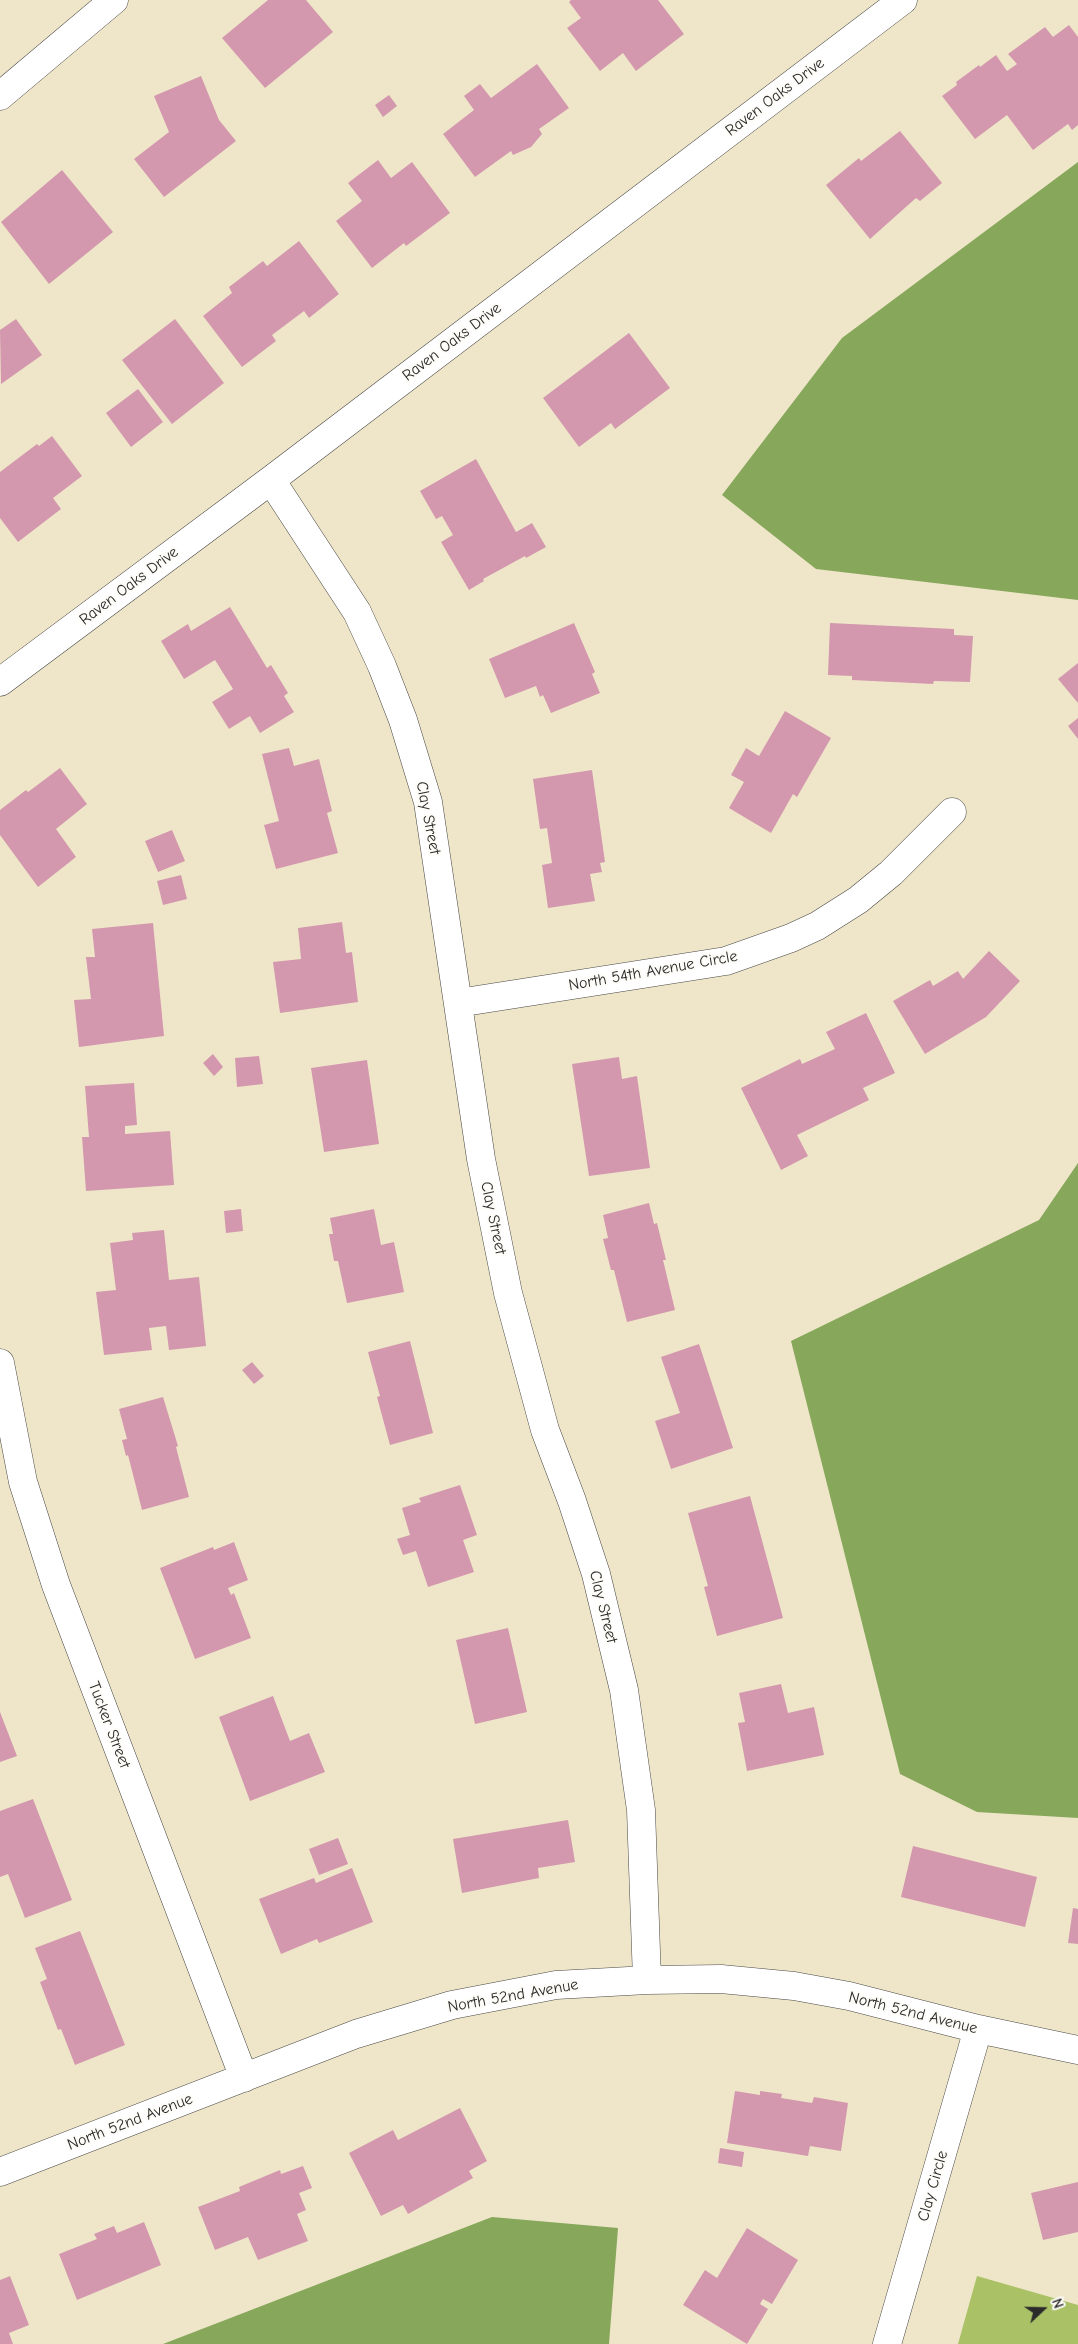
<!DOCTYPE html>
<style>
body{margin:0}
#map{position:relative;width:1078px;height:2344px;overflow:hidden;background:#efe6ca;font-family:"Comic Neue",sans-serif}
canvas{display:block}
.north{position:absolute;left:1018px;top:2284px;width:50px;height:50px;-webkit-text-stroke:4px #fdfcf7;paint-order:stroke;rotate:69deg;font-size:14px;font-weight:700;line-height:20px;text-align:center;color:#2b2b2b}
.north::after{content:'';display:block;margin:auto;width:18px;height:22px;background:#2b2b2b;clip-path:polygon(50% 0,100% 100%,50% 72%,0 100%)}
</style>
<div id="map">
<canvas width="1078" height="2344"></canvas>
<div class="north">N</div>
</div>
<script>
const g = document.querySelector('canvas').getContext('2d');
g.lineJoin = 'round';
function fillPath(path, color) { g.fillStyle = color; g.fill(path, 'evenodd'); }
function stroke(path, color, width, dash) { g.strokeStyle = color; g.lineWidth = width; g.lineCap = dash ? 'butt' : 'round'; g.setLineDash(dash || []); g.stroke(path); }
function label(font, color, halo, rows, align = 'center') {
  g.font = font + ' "Comic Neue",sans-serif'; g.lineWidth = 4; g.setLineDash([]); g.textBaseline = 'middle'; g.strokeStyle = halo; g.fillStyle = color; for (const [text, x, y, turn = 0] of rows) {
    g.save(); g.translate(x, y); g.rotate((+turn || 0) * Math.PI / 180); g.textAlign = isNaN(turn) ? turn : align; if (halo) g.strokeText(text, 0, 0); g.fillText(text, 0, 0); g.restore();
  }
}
const green = new Path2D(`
 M977 2276 1078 2305V2344H958Z`);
const forest = new Path2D(`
 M1078 162V600L816 569 722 495 842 338Z
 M1078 1163V1818L977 1812 900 1774 791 1341 1039 1220Z
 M492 2217 618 2228 609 2344H163Z`);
const building = new Path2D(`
 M268 0H306L333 32 265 88 222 38Z
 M571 0H658L684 34 636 71 623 53 600 71 567 28 581 18 569 2Z
 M1069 25 1078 37V125L1072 130 1068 124 1033 150 1007 115 975 139 942 96 957 85 956 82 979 65 980 67 996 55 1007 71 1017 64 1008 54 1045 27 1053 37Z
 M537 64 569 108 539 129 542 134 531 147 513 155 511 151 475 177 443 134 474 110 464 96 480 84 491 98Z
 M201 76 219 120 236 141 164 197 134 159 169 132 154 96Z
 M389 95 397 106 383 117 375 105Z
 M900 131 942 183 920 201 916 198 870 239 826 185 859 158 861 161Z
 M378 160 391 178 412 162 450 213 406 246 404 243 372 268 336 221 362 201 348 183Z
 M62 170 113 232 49 284 1 222Z
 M299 241 339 294 309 318 304 311 272 335 276 341 242 367 203 316 232 293 229 287 263 261 267 266Z
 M16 319 42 355 1 384 0 330Z
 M175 319 224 383 172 424 122 360Z
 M629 333 670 388 615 429 611 423 579 447 543 398Z
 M138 389 163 422 131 447 106 413Z
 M52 436 82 476 53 498 61 509 18 542 0 518V472L37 444 39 446Z
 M476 459 516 532 532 523 546 547 526 558 525 556 483 579 484 581 469 590 441 542 453 535 442 516 436 519 420 491Z
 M230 607 267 668 271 665 288 693 284 696 294 712 260 733 250 716 229 729 212 702 233 689 215 660 184 679 161 641 188 624 191 631Z
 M574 623 595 672 592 674 600 693 551 713 543 695 540 697 536 686 505 698 489 659Z
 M830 623 954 629V635L973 636 970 682 934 681 933 684 852 680V676L828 675Z
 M1078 663V703L1058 679Z
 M785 711 831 738 797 797 793 794 771 833 729 808 744 782 731 775 746 748 759 756Z
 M1078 718V739L1068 726Z
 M289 748 294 766 319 759 332 811 327 813 338 853 276 869 264 825 279 821 262 754Z
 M60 768 87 804 56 829 76 857 38 887 0 835V810L26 790 28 792Z
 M592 770 605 862 600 863 602 872 590 874 595 901 548 908 542 865 552 863 547 828 540 829 533 779Z
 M172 830 185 861 158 872 145 841Z
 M181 875 187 899 163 905 157 881Z
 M342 922 346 953 352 952 358 1002 280 1013 273 962 301 959 298 928Z
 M153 923 164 1036 79 1047 74 1000 91 999 86 957H95L92 929Z
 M989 951 1020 981 986 1017 925 1054 893 1001 930 980 933 986 958 971 963 979Z
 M866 1013 895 1073 863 1088 869 1100 797 1135 808 1156 781 1170 741 1088 800 1059 802 1064 835 1049 826 1032Z
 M213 1054 223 1067 214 1076 203 1063Z
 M259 1056 263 1084 237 1087 235 1058Z
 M619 1057 622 1079 637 1076 650 1168 589 1176 572 1064Z
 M367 1060 379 1144 324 1152 311 1068Z
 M134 1083 137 1125 125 1126V1134L170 1131 174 1185 86 1191 82 1137H89L85 1086Z
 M649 1203 654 1224 657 1223 666 1260H663L675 1310 627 1322 614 1270H611L603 1239 608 1238 603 1215Z
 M241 1209 243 1231 226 1233 224 1211Z
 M374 1209 381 1245 394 1242 404 1292 347 1303 338 1261H334L329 1234H333L330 1218Z
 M164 1230 169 1280 199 1277 206 1346 169 1350 166 1326 149 1328 152 1350 104 1355 96 1292 116 1290 110 1243 133 1240 132 1233Z
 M410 1341 433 1433 390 1445 377 1397 380 1396 368 1352Z
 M699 1344 733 1448 671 1469 655 1421 680 1413 661 1357Z
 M252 1362 264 1376 254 1384 242 1370Z
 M163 1397 178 1446 176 1447 189 1497 142 1510 128 1455 126 1456 122 1440 127 1439 119 1409Z
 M460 1485 477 1535 463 1540 474 1572 428 1587 416 1551 403 1555 397 1539 410 1535 402 1508 421 1502 419 1498Z
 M750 1496 783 1618 717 1636 704 1587 708 1586 688 1513Z
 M234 1542 248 1580 228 1588 231 1595 234 1593 251 1638 195 1659 160 1568 213 1547 214 1550Z
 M508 1628 527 1712 475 1724 456 1640Z
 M781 1684 788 1713 814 1707 824 1755 747 1771 738 1723 745 1722 739 1693Z
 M273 1696 290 1741 309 1733 325 1772 250 1801 219 1717Z
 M0 1712 17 1756 0 1762Z
 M33 1799 72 1900 25 1918 8 1874 0 1877V1811Z
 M568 1820 575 1862 538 1868 539 1878 462 1893 453 1839Z
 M338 1838 348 1864 319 1875 309 1849Z
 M913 1846 1037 1877 1025 1927 901 1897Z
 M352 1868 373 1922 319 1943 317 1939 281 1954 259 1899 314 1878 316 1883Z
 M1073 1908 1078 1909V1944L1068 1943Z
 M80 1931 125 2045 75 2065 61 2029 58 2030 40 1982 47 1979 35 1948Z
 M735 2091 760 2095V2091L782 2094 781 2098 812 2103 814 2097 848 2103 841 2151 810 2146 808 2156 727 2143Z
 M460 2108 487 2161 469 2171 473 2178 408 2214 403 2205 381 2216 349 2153 393 2130 398 2140Z
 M720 2148 744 2152 742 2167 718 2163Z
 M303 2166 312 2188 299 2193 306 2210 297 2214 308 2241 258 2260 248 2237 215 2250 198 2207 240 2191 239 2187 280 2170 281 2174Z
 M1078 2182V2232L1043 2240 1031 2193Z
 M144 2222 161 2265 77 2300 59 2254 97 2239 94 2234 114 2226 117 2233Z
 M747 2228 798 2260 772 2304 763 2299 760 2304 768 2309 747 2344 683 2305 705 2270 717 2278Z
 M10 2276 29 2325 9 2333 13 2344H0V2280Z`);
const street = new Path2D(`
 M0 96 114 0
 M271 480 357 612 382 666 403 720 428 802 481 1159 508 1293 545 1430 572 1501 596 1574 624 1690 641 1810 647 1980
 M0 682 271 480 903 0
 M458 1003 726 961 791 938 817 926 858 900 891 873 952 812
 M0 1363 23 1482 56 1585 244 2078
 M0 2172 356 2034 452 2005 556 1985 647 1980 721 1979 794 1986 849 1996 978 2029 1078 2050
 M887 2344 978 2029`);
const streetNames = [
 ["Raven Oaks Drive",775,97,-37],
 ["Raven Oaks Drive",452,342,-37],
 ["Raven Oaks Drive",129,586,-37],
 ["Clay Street",428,818,79],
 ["North 54th Avenue Circle",653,971,-10],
 ["Clay Street",493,1218,78],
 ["Clay Street",603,1607,76],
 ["Tucker Street",109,1725,69],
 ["North 52nd Avenue",513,1996,-10],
 ["North 52nd Avenue",913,2013,14],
 ["North 52nd Avenue",130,2122,-21],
 ["Clay Circle",933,2186,-74]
];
fillPath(green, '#aac166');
fillPath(forest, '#87a75b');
fillPath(building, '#d398ad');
stroke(street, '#484743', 29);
stroke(street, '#fff', 28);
label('16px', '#2b2b2b', '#fdfcf7', streetNames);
</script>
